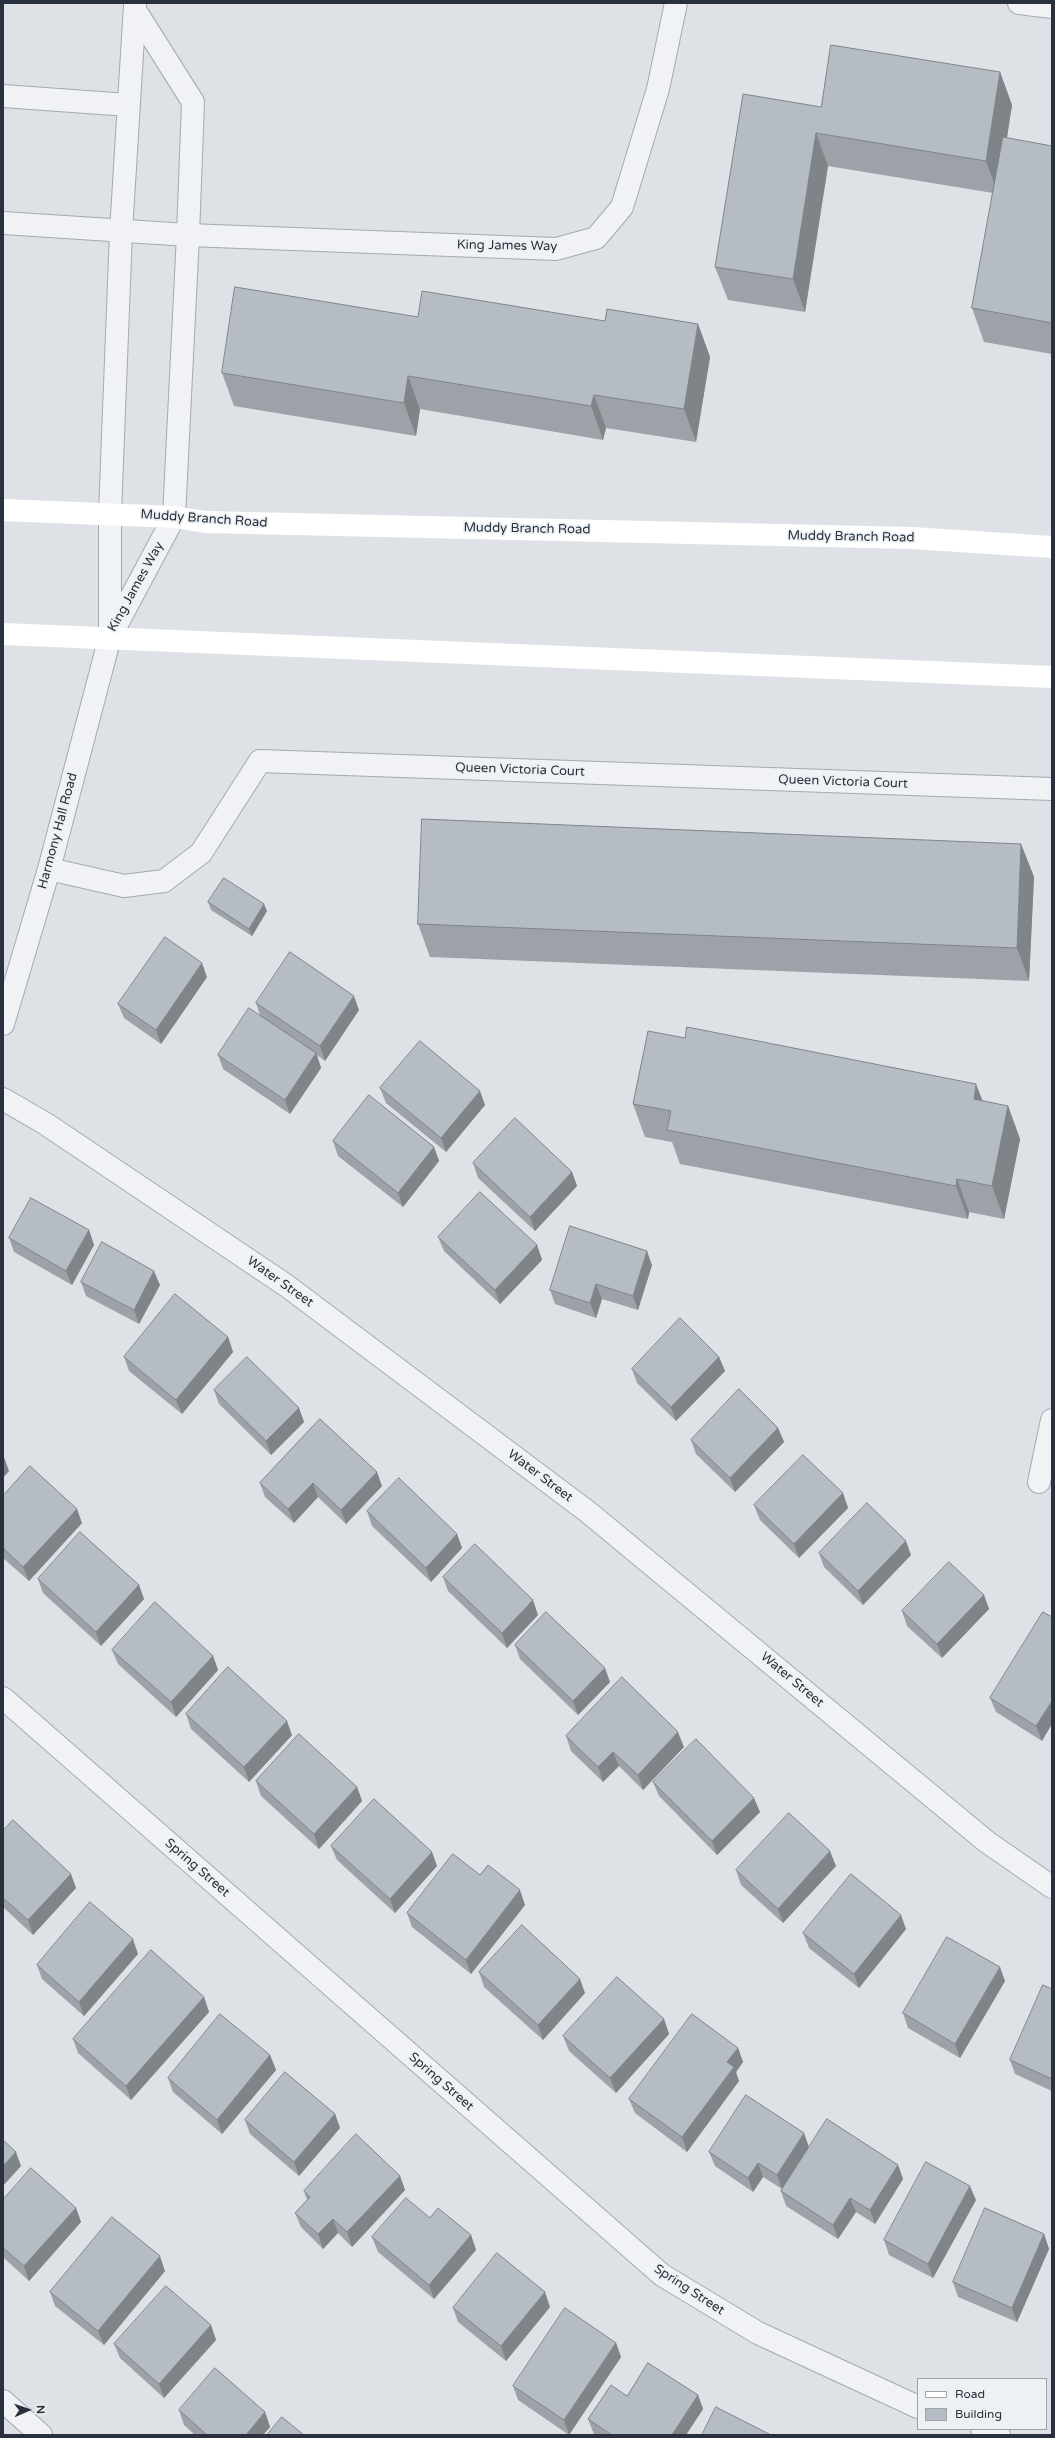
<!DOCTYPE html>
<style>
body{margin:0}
#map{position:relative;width:1055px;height:2438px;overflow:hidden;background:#dee2e7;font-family:"Varela Round",sans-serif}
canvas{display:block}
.frame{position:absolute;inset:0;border:4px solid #28313d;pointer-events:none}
.legend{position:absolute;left:917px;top:2378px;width:130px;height:52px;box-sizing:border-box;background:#edf1f4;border:1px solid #9ea4ab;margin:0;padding:5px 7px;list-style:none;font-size:12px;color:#28313d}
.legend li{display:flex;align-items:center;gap:8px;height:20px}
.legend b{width:20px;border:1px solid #9ea4ab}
.north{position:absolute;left:8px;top:2390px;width:40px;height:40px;-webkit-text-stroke:3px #edf1f4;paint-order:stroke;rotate:88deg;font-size:11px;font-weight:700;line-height:16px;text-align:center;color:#28313d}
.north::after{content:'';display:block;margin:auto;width:14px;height:18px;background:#28313d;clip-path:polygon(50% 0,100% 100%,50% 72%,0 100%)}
</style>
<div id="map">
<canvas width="1055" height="2438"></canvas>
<div class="frame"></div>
<ul class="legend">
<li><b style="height:5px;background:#fff"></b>Road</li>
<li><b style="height:11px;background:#b5bcc3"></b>Building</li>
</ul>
<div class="north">N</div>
</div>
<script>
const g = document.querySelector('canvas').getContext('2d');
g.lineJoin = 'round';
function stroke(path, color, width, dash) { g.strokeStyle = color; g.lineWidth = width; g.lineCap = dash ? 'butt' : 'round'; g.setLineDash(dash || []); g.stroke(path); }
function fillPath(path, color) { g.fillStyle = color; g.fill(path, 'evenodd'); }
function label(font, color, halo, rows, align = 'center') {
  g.font = font + ' "Varela Round",sans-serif'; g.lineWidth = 3.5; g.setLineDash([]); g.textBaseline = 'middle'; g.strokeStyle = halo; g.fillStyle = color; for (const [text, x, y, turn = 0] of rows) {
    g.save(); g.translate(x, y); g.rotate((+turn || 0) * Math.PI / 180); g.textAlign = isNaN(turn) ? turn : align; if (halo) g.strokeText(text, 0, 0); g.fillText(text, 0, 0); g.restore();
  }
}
const lane = new Path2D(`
 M135 10 193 102 188 235
 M3 96 128 105
 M121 232 135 5`);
const street = new Path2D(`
 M1019 3 1052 7
 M3 223 188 235 556 249 596 238 622 207 658 89 676 3
 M110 634V513L121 232
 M49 869 124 886 164 881 201 853 260 761 1052 789
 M3 1024 49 869 110 637 174 517 188 235
 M3 1099 46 1124 287 1286 588 1512 987 1842 1052 1887
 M1039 1482 1052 1420
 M3 1698 662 2275 758 2333 918 2407
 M3 2401 41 2435
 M982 2429 999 2435`);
const secondary = new Path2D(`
 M3 510 174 517 205 522 912 538 1052 547
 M3 634 1052 677`);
const wall = new Path2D(`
 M1000 72 1012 105 1007 138 1052 146V354L984 342 972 308 993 193 828 166 805 312 728 300 715 267 821 107Z
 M418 317 605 321 698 324 710 357 696 442 606 428 603 440 420 409 416 436 234 406 222 373Z
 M1021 844 1034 877 1029 981 430 957 418 924Z
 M208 902 267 911 252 936 211 910Z
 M207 977 161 1044 124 1018 118 1004Z
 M256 1003 359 1010 325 1061 317 1055 321 1068 290 1114 223 1069 218 1055 260 1015Z
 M380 1088 485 1105 446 1152 386 1103Z
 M983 1101 1008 1106 1020 1139 1004 1219 969 1212 968 1219 680 1164 672 1142 645 1137 633 1104Z
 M333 1141 434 1147 439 1161 403 1207 338 1156Z
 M473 1163 572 1172 577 1186 535 1231 478 1178Z
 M89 1230 94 1245 72 1285 14 1252 9 1238Z
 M438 1237 537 1245 542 1260 500 1304 444 1251Z
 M652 1265 638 1310 602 1299 596 1318 555 1304 550 1290Z
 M81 1282 160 1285 139 1324 86 1296Z
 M228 1337 233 1352 182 1414 129 1371 124 1357Z
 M719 1357 725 1371 676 1421 637 1383 632 1369Z
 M214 1390 299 1408 304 1422 271 1455 219 1404Z
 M320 1419 382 1486 346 1524 318 1497 294 1523 265 1497 260 1483Z
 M778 1428 784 1442 735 1492 696 1454 691 1440Z
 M843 1493 848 1508 799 1558 760 1520 754 1505Z
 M3 1496 82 1523 29 1581 3 1558Z
 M367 1511 457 1534 462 1548 431 1582 372 1526Z
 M819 1553 911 1555 863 1605 824 1567Z
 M443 1577 538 1615 507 1648 448 1591Z
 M38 1579 139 1585 144 1599 101 1646 43 1593Z
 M984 1595 989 1609 942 1658 907 1626 902 1611Z
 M1052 1617 1042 1741 996 1712 990 1698Z
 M515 1645 610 1682 578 1715 520 1659Z
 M112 1650 213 1656 218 1670 176 1717 118 1664Z
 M186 1714 292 1735 249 1782 191 1729Z
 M566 1736 684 1747 643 1790 619 1766 603 1782 571 1751Z
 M256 1781 357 1787 362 1801 319 1849 261 1796Z
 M653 1782 760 1812 717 1855 659 1796Z
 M3 1831 76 1888 33 1935 3 1907Z
 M331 1846 437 1866 395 1913 337 1860Z
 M836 1866 783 1923 741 1885 736 1870Z
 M480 1875 525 1905 471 1974 412 1927 407 1913Z
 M906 1929 859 1988 809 1948 803 1933Z
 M138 1954 84 2016 42 1979 37 1965Z
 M479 1972 585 1993 543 2040 484 1987Z
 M1005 1981 960 2058 908 2028 903 2013Z
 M1052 1989V2091L1015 2074 1010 2060Z
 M204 1997 209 2012 131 2100 78 2053 73 2039Z
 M664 2019 669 2034 616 2093 569 2051 563 2036Z
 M738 2048 743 2062 736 2072 739 2081 687 2152 635 2113 629 2099Z
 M270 2055 276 2070 222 2134 173 2092 168 2078Z
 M335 2114 340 2128 299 2176 250 2134 245 2120Z
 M809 2147 898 2165 903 2179 875 2224 856 2212 838 2239 786 2206 781 2191 802 2158 782 2189 763 2177 753 2192 715 2166 709 2152Z
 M400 2176 405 2190 352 2247 338 2233 323 2249 301 2227 295 2213 307 2200 304 2191Z
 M3 2200 76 2208 81 2222 29 2281 3 2257Z
 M976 2200 933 2278 889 2255 884 2240Z
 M430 2218 471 2235 476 2250 434 2299 378 2252 372 2237Z
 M1044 2234 1049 2249 1017 2322 958 2297 953 2282Z
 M165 2271 104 2345 55 2306 50 2292Z
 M550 2307 506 2361 458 2322 453 2308Z
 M211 2325 216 2340 164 2398 120 2358 114 2344Z
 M616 2343 621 2357 569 2435 518 2400 513 2386Z
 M698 2395 703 2409 686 2435H595L594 2434 588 2419 627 2396Z
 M179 2410 265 2412 270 2427 263 2435H195L184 2425Z`);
const shadedWall = new Path2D(`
 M1000 72 1012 105 998 194 986 161Z
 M816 133 828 166 805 312 793 279Z
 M698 324 710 357 696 442 684 409Z
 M408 376 420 409 416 436 404 403Z
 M594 395 606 428 603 440 591 406Z
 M1021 844 1034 877 1029 981 1017 948Z
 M264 904 267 911 252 936 249 929Z
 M202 963 207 977 161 1044 156 1030Z
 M354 996 359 1010 325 1061 320 1046Z
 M316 1053 321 1068 290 1114 285 1100Z
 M976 1084 989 1117 974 1099Z
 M480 1091 485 1105 446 1152 441 1138Z
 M1008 1106 1020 1139 1004 1219 992 1186Z
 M434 1147 439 1161 403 1207 398 1193Z
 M572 1172 577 1186 535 1231 530 1217Z
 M957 1179 969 1212 968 1219 956 1186Z
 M89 1230 94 1245 72 1285 66 1271Z
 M537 1245 542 1260 500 1304 495 1290Z
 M647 1251 652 1265 638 1310 633 1296Z
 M154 1271 160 1285 139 1324 134 1310Z
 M596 1284 602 1299 596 1318 590 1303Z
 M228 1337 233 1352 182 1414 176 1400Z
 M719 1357 725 1371 676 1421 671 1407Z
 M299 1408 304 1422 271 1455 266 1441Z
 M778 1428 784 1442 735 1492 730 1478Z
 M4 1457 9 1471 3 1478V1458Z
 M377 1472 382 1486 346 1524 341 1510Z
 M313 1483 318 1497 294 1523 288 1509Z
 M843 1493 848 1508 799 1558 794 1544Z
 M77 1509 82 1523 29 1581 23 1567Z
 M457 1534 462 1548 431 1582 426 1568Z
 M906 1541 911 1555 863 1605 858 1591Z
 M139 1585 144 1599 101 1646 96 1632Z
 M984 1595 989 1609 942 1658 937 1644Z
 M533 1600 538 1615 507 1648 502 1633Z
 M213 1656 218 1670 176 1717 171 1702Z
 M605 1668 610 1682 578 1715 573 1701Z
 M1052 1701V1724L1042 1741 1036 1726Z
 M287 1721 292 1735 249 1782 244 1767Z
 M678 1732 684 1747 643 1790 638 1775Z
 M613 1752 619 1766 603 1782 598 1767Z
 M357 1787 362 1801 319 1849 314 1834Z
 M754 1798 760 1812 717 1855 712 1841Z
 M830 1851 836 1866 783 1923 778 1909Z
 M432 1852 437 1866 395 1913 390 1899Z
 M71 1874 76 1888 33 1935 28 1920Z
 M520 1890 525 1905 471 1974 466 1960Z
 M901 1915 906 1929 859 1988 854 1974Z
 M133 1939 138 1954 84 2016 79 2002Z
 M1000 1967 1005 1981 960 2058 955 2044Z
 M580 1979 585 1993 543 2040 538 2025Z
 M204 1997 209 2012 131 2100 126 2086Z
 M664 2019 669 2034 616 2093 610 2078Z
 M738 2048 743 2062 736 2072 739 2081 687 2152 682 2137 727 2062Z
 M270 2055 276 2070 222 2134 217 2120Z
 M335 2114 340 2128 299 2176 294 2162Z
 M804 2133 809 2147 782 2189 777 2175Z
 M16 2152 21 2166 3 2186V2166Z
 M758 2163 763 2177 753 2192 748 2178Z
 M898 2165 903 2179 875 2224 870 2210Z
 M400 2176 405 2190 352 2247 347 2232Z
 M970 2186 976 2200 933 2278 928 2264Z
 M850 2198 856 2212 838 2239 833 2225Z
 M76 2208 81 2222 29 2281 24 2266Z
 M333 2219 338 2233 323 2249 318 2234Z
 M1044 2234 1049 2249 1017 2322 1012 2308Z
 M471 2235 476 2250 434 2299 429 2285Z
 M160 2256 165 2271 104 2345 98 2331Z
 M545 2292 550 2307 506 2361 501 2346Z
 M211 2325 216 2340 164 2398 159 2384Z
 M616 2343 621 2357 569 2435 564 2420Z
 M698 2395 703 2409 686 2435H672Z
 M265 2412 270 2427 263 2435H246Z`);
const building = new Path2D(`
 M831 45 1000 72 986 161 816 133 793 279 715 267 743 94 821 107Z
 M1003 137 1052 146V323L972 308Z
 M235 287 418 317 422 291 605 321 607 309 698 324 684 409 594 395 591 406 408 376 404 403 222 373Z
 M422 819 1021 844 1017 948 418 924Z
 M224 878 264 904 249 929 208 902Z
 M165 937 202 963 156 1030 118 1004Z
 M290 952 354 996 320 1046 256 1003Z
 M249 1008 316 1053 285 1100 218 1055Z
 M687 1027 976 1084 974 1099 1008 1106 992 1186 957 1179 956 1186 667 1130 671 1111 633 1104 648 1031 685 1038Z
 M420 1041 480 1091 441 1138 380 1088Z
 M369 1095 434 1147 398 1193 333 1141Z
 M515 1118 572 1172 530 1217 473 1163Z
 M480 1192 537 1245 495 1290 438 1237Z
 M31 1198 89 1230 66 1271 9 1238Z
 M570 1226 647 1251 633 1296 596 1284 590 1303 550 1290Z
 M102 1242 154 1271 134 1310 81 1282Z
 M175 1294 228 1337 176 1400 124 1357Z
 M680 1318 719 1357 671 1407 632 1369Z
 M247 1357 299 1408 266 1441 214 1390Z
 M739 1389 778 1428 730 1478 691 1440Z
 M320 1419 377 1472 341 1510 313 1483 288 1509 260 1483Z
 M803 1455 843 1493 794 1544 754 1505Z
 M30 1466 77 1509 23 1567 3 1548V1496Z
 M399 1478 457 1534 426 1568 367 1511Z
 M867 1503 906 1541 858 1591 819 1553Z
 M80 1532 139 1585 96 1632 38 1579Z
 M475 1544 533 1600 502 1633 443 1577Z
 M949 1562 984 1595 937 1644 902 1611Z
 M155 1602 213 1656 171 1702 112 1650Z
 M546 1612 605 1668 573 1701 515 1645Z
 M1043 1612 1052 1617V1701L1036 1726 990 1698Z
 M228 1667 287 1721 244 1767 186 1714Z
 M622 1677 678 1732 638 1775 613 1752 598 1767 566 1736Z
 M299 1734 357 1787 314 1834 256 1781Z
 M696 1739 754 1798 712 1841 653 1782Z
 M374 1799 432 1852 390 1899 331 1846Z
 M789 1813 830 1851 778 1909 736 1870Z
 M13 1820 71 1874 28 1920 3 1898V1831Z
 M453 1854 480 1875 488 1865 520 1890 466 1960 407 1913Z
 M851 1874 901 1915 854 1974 803 1933Z
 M90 1902 133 1939 79 2002 37 1965Z
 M522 1925 580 1979 538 2025 479 1972Z
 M947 1937 1000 1967 955 2044 903 2013Z
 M151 1950 204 1997 126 2086 73 2039Z
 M617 1977 664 2019 610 2078 563 2036Z
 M1043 1985 1052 1989V2079L1010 2060Z
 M220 2014 270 2055 217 2120 168 2078Z
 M692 2014 738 2048 727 2062 734 2067 682 2137 629 2099Z
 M285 2072 335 2114 294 2162 245 2120Z
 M746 2095 804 2133 777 2175 758 2163 748 2178 709 2152Z
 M827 2119 898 2165 870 2210 850 2198 833 2225 781 2191Z
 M356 2134 400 2176 347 2232 333 2219 318 2234 295 2213 310 2197 304 2191Z
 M3 2140 16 2152 3 2166Z
 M926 2162 970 2186 928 2264 884 2240Z
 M31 2168 76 2208 24 2266 3 2248V2200Z
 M406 2198 430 2218 438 2208 471 2235 429 2285 372 2237Z
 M985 2208 1044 2234 1012 2308 953 2282Z
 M112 2217 160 2256 98 2331 50 2292Z
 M497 2253 545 2292 501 2346 453 2308Z
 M166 2286 211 2325 159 2384 114 2344Z
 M565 2308 616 2343 564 2420 513 2386Z
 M648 2363 698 2395 672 2435H612L588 2419 611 2385 627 2396Z
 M215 2368 265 2412 246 2435H207L179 2410Z
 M716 2407 771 2435H702Z
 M282 2417 304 2435H267Z`);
const streetNames = [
 ["King James Way",507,246,1],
 ["Muddy Branch Road",204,519,4],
 ["Muddy Branch Road",527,529,1],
 ["Muddy Branch Road",851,537,1],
 ["King James Way",136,587,-61],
 ["Queen Victoria Court",520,770,2],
 ["Queen Victoria Court",843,782,2],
 ["Harmony Hall Road",58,831,-75],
 ["Water Street",280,1282,35],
 ["Water Street",540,1476,37],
 ["Water Street",792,1680,40],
 ["Spring Street",197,1868,41],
 ["Spring Street",441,2082,41],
 ["Spring Street",689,2290,33]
];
stroke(lane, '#a4a9b1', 24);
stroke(street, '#a4a9b1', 24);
stroke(lane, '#f0f2f5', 22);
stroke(street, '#f0f2f5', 22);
stroke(secondary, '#fff', 22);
fillPath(wall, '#9ca2a8');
fillPath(shadedWall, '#7f8488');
fillPath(building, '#b5bcc3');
stroke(building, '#7f8488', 1);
label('13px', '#28313d', '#edf1f4', streetNames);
</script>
